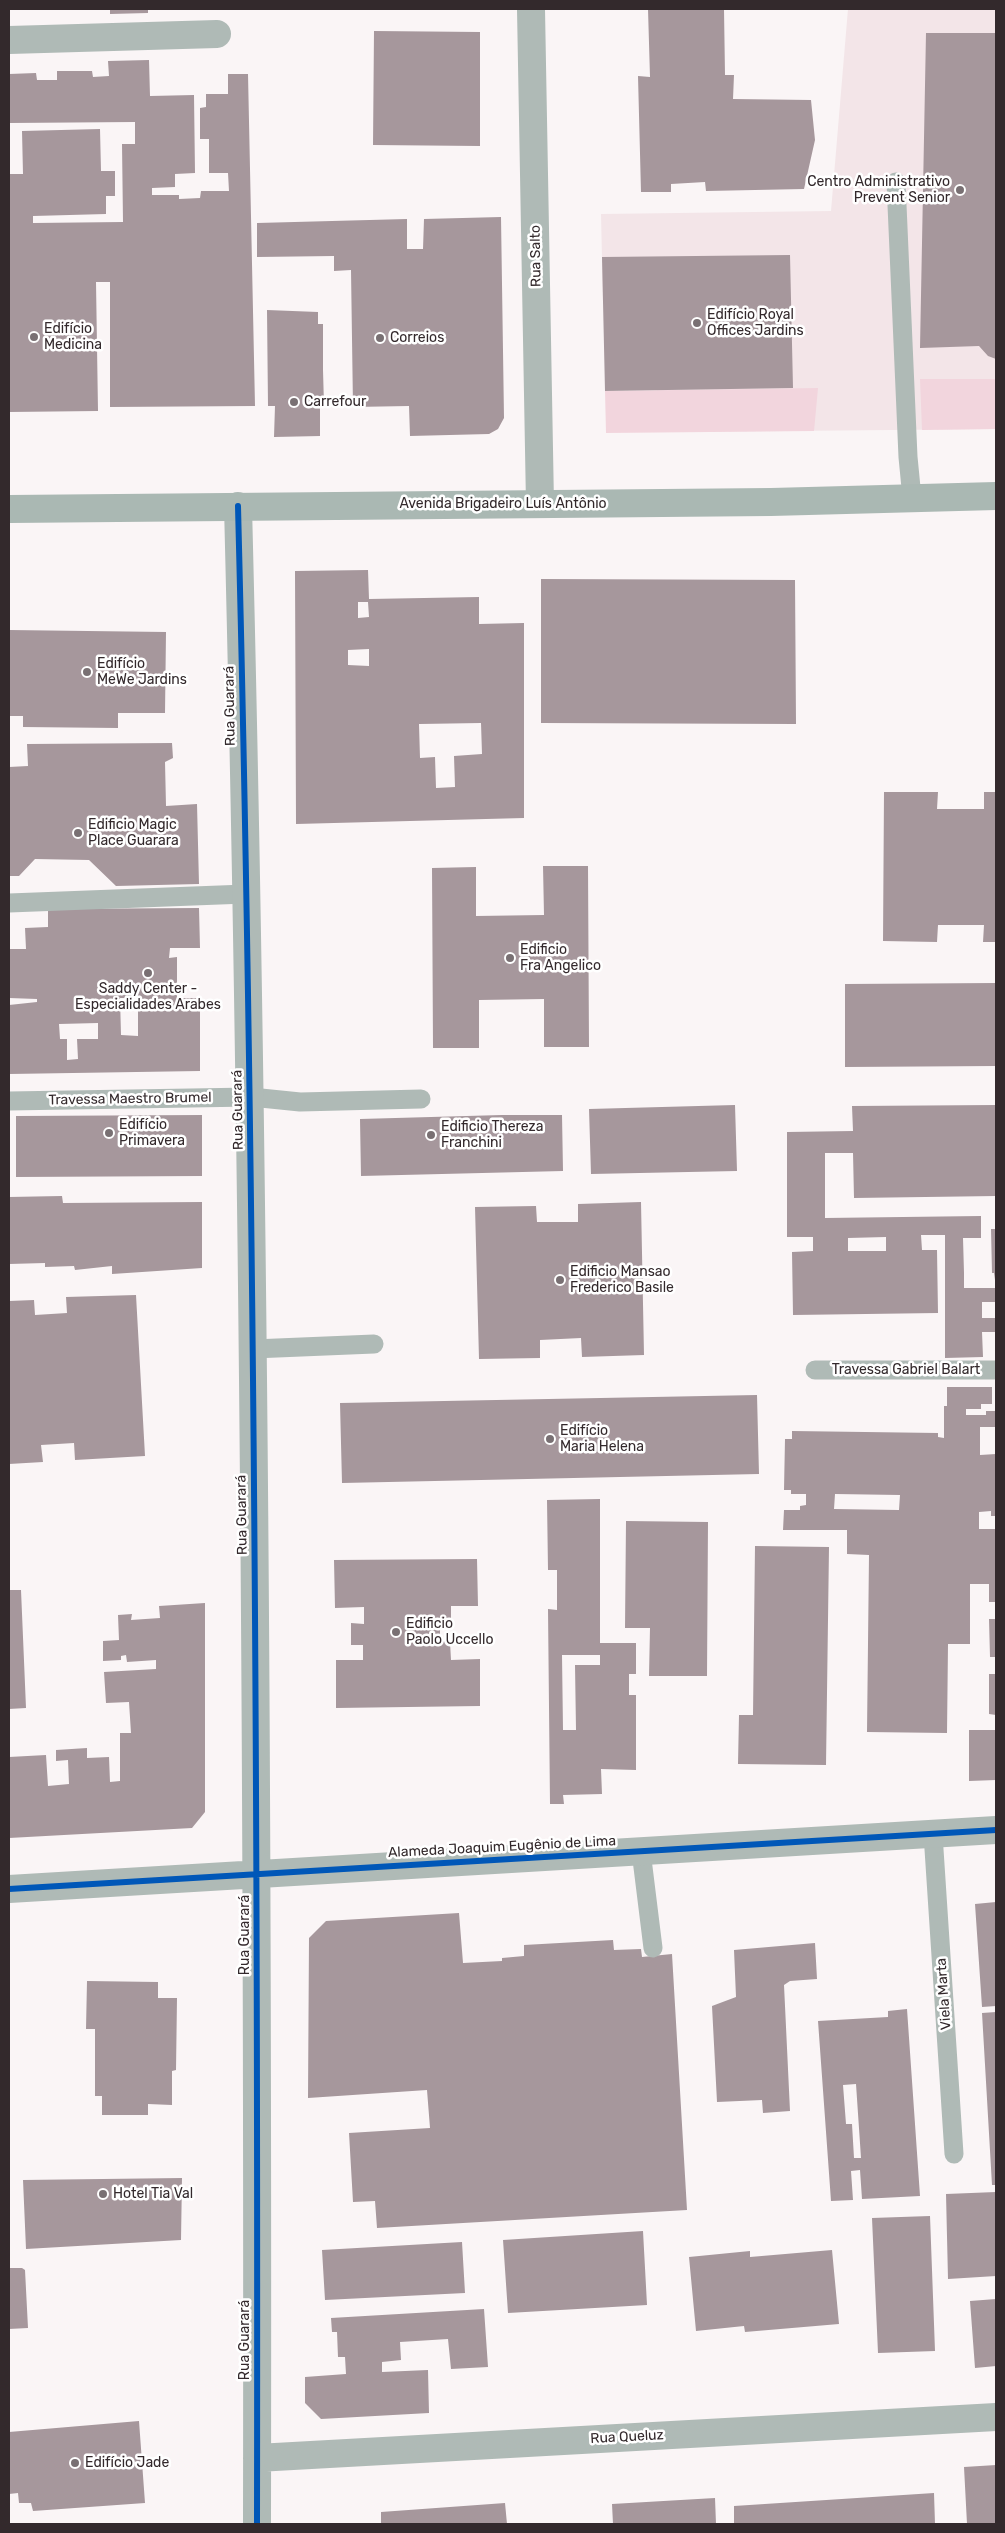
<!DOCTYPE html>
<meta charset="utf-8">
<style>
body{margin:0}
#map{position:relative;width:1005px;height:2533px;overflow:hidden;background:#faf5f6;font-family:Rubik,sans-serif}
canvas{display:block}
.frame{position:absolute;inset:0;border:10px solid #33292c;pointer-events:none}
</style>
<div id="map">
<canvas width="1005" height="2533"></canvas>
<div class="frame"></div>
</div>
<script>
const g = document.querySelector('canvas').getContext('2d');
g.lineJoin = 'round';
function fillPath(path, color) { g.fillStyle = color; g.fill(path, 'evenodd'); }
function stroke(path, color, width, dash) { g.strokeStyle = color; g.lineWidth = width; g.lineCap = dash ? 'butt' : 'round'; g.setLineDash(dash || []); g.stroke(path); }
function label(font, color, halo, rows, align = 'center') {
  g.font = font + ' Rubik,sans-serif'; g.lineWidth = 5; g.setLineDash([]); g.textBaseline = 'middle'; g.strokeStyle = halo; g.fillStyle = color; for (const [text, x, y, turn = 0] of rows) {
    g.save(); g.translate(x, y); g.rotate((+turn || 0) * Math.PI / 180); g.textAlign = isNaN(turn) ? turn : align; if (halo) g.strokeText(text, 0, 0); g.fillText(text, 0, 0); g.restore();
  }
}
const built = new Path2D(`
 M848 9H996V429L682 432 603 303 601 214 831 211Z`);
const green = new Path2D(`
 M920 379H996V429L922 430Z
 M818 388 814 431 606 433 605 391Z`);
const building = new Path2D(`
 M110 9H148V13L110 14Z
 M648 9H724L725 75H734L733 99 811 100 815 140 804 189 706 191 705 182 671 184V192H641L638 76 650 77Z
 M374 31 480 32V146L373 145Z
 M926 33H996V359L988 356 979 346 920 348Z
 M149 60 150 96 194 95 195 173 175 174V187L152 188V195H179V199L200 198 201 191H229L228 173H209V139H200V108L206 107V94H228V74H248L255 406 110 407V282H96L98 411 9 412V174H23L22 131 100 129 101 171H115V196H106V214L33 216V223L123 222 122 144H135V122L9 123V74L36 73 37 80H57V71H92L93 77 109 76 108 61Z
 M501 217 504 418 498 429 489 434 410 436 409 406 353 407 351 270 334 271V256L257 257V223L407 219V249H423L424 219Z
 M790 255 793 388 605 391 602 257Z
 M267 310 318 312V324H323V370L324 405H320V436L274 437 275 406H268Z
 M368 570 369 599 479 597V624L524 623V818L296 824 295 571ZM358 602H368L369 617 358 618ZM369 649V666L348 665V650ZM481 723 482 754 454 756 455 787 436 788 435 757 420 758 419 724Z
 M541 579 795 580 796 724 541 723Z
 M9 630 166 632 165 713H118V728L23 727V716H9Z
 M172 743 173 758 165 762 166 806 197 804 199 884 116 886 89 860 35 859 19 876H9V767L28 766 27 744Z
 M884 792H938L937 809H984V792H996V942H983L984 925H938L937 942 883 941Z
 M543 866H588L589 1047H544V999L479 1000V1048H433L432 868 476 867V916L544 915Z
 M199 908 200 948H170L169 958 177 957V998H200V1071L9 1074V1005L37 1002V999L9 998V949H26L25 928 48 927V909ZM120 998H138V1036L121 1035ZM98 1023V1039H77L78 1059 67 1060V1039H60L59 1024Z
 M996 983V1066L845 1067V984Z
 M735 1105 737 1171 591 1174 589 1109Z
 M996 1105V1196L854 1198 853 1153H825V1218L981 1216V1238H963L964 1273V1288H996V1302H982V1318H996V1332H982L983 1357 945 1358V1235H921L922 1250H937L938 1313 793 1315 792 1252 813 1251V1237H787V1132L853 1131 852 1106ZM886 1237V1251H848V1238Z
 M202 1115V1176L16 1177V1116Z
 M502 1115H562L563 1171 361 1176 360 1119Z
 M62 1196 63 1203 202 1202V1268L112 1274V1266L75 1270 74 1266 45 1267V1263L9 1264V1197Z
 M641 1202 644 1355 582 1357 581 1338 540 1340V1358L479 1359 475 1207 536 1206 537 1222H578V1204Z
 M991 1229H996V1287L994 1273H992Z
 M136 1295 145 1456 75 1460 74 1443 41 1445 43 1462 9 1464V1301L34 1300 35 1315 67 1313 66 1297Z
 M947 1387H992V1404H981V1409H966V1415H986V1411H996V1427H980V1455L996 1454V1516H991V1511L979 1512V1529H996V1602H989V1584H970V1644H948L947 1733 867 1732 869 1555 847 1554V1530H783L784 1510H800V1506L806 1505V1494H791V1490H784L785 1439H792V1431L938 1433V1437L944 1438V1406H947ZM835 1494 900 1495 899 1510 834 1509Z
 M757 1395 759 1474 342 1483 340 1403Z
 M600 1499V1643H636V1674H629V1695H636V1770L601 1769 602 1794 563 1795 564 1804H550L548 1609 557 1610V1570H548L547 1500ZM562 1655H600V1665H575L576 1730H563Z
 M626 1521 708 1522 707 1676H649L650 1628H625Z
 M755 1546 829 1547 826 1765 738 1764 739 1715H753Z
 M477 1559 478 1606H451V1622H440V1641L450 1642 451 1660 480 1659V1706L336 1708V1660H363V1645H351V1623L364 1624V1607L335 1608 334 1560Z
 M9 1590H21L26 1708 9 1709Z
 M205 1603V1812L192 1828 9 1838V1757L46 1755 48 1786 69 1784 68 1760 56 1761V1750L87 1748V1758L109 1757 110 1782 120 1781V1733H131L129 1702 106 1703 104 1672 156 1669V1660L127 1662 126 1655 121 1656V1660L103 1661V1641L119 1640 118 1615 132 1614 131 1620 160 1618 159 1606Z
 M989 1619H996V1657H990Z
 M989 1674H996V1715L989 1714Z
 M969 1730H996V1780L969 1781Z
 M996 1902V2006L982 2007 975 1904Z
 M459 1913 463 1963 502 1961V1958L524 1956V1945L613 1940 614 1950 641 1949 642 1957 672 1954 687 2210 377 2228 375 2201 353 2202 349 2133 430 2128 427 2090 308 2098 309 1938 326 1921Z
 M815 1943 817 1979 790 1981 784 1985 790 2111 763 2113 762 2100 717 2102 712 2006 736 1997 734 1950Z
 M87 1981 158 1982V1998H177L176 2070 172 2071V2105L148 2104V2115H102V2096H95V2029H86Z
 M907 2009 920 2196 862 2199 860 2170 851 2171 853 2200 831 2201 818 2021 888 2017V2011ZM856 2084 861 2158H854L852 2124H846L843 2085Z
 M996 2012V2185H992L982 2013Z
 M182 2178 181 2240 26 2249 23 2180Z
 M996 2192V2276L948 2279 946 2194Z
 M930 2216 935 2351 878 2353 872 2218Z
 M643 2231 647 2305 508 2313 503 2240Z
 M462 2242 465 2293 325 2300 322 2250Z
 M832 2250 839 2324 745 2332 744 2326 696 2331 689 2257 750 2251V2257Z
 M9 2268H22L25 2270 28 2328 9 2329Z
 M996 2299V2366L975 2368 970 2301Z
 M484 2309 488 2367 451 2369 448 2339 400 2342 401 2360 382 2362V2372L428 2370 429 2413 321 2419 305 2403V2377L346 2374 345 2357H338L337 2332H332L331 2318Z
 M139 2421 145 2503 33 2511 31 2503H19L18 2493 9 2494V2432Z
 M996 2465V2524H967L964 2467Z
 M934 2493 935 2524H734V2506Z
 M715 2498 716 2524H613L612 2504Z
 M505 2503 507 2524H381V2512Z`);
const service = new Path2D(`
 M896 182 908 457 912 498
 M9 903 246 894
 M9 1101 251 1097 300 1102 421 1099
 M253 1349 374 1344
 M815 1370H996
 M933 1834 954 2154
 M641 1851 653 1948`);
const minor = new Path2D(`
 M531 9 540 504
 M9 40 217 34
 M238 506C255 1179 258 1852 257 2524
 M9 1889 996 1830
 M257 2458 996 2417`);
const secondary = new Path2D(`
 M9 509 771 502 996 496`);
const cycleway = new Path2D(`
 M238 506C255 1179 258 1852 257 2524
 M9 1889 996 1830`);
const markers = [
 [960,190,5,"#797073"],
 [697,323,5,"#797073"],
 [34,337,5,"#797073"],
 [380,338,5,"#797073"],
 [294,402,5,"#797073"],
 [87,672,5,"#797073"],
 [78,833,5,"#797073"],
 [510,958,5,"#797073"],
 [148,973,5,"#797073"],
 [109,1133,5,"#797073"],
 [431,1135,5,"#797073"],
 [560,1280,5,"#797073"],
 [550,1439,5,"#797073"],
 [396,1632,5,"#797073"],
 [103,2194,5,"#797073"],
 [75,2463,5,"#797073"]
];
const poiNames = [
 ["Centro Administrativo",950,182,"right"],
 ["Prevent Senior",950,198,"right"],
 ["Edifício Royal",707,315],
 ["Offices Jardins",707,331],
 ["Edifício",44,329],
 ["Medicina",44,345],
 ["Correios",390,338],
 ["Carrefour",304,402],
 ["Edifício",97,664],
 ["MeWe Jardins",97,680],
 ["Edificio Magic",88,825],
 ["Place Guarara",88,841],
 ["Edificio",520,950],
 ["Fra Angelico",520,966],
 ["Saddy Center -",148,989,"center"],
 ["Especialidades Arabes",148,1005,"center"],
 ["Edifício",119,1125],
 ["Primavera",119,1141],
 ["Edificio Thereza",441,1127],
 ["Franchini",441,1143],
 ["Edificio Mansao",570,1272],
 ["Frederico Basile",570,1288],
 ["Edifício",560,1431],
 ["Maria Helena",560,1447],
 ["Edificio",406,1624],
 ["Paolo Uccello",406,1640],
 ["Hotel Tia Val",113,2194],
 ["Edifício Jade",85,2463]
];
const streetNames = [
 ["Rua Salto",536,256,-91],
 ["Avenida Brigadeiro Luís Antônio",503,504],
 ["Rua Guarará",230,706,-91],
 ["Travessa Maestro Brumel",130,1099,-1],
 ["Rua Guarará",238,1110,-91],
 ["Travessa Gabriel Balart",906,1370],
 ["Rua Guarará",242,1515,-91],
 ["Alameda Joaquim Eugênio de Lima",502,1847,-3],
 ["Rua Guarará",245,1935,-90],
 ["Viela Marta",944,1994,-94],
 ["Rua Guarará",245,2340,-90],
 ["Rua Queluz",627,2437,-3]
];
fillPath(built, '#f3e5e8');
fillPath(green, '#f2d5dd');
fillPath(building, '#a6979c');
stroke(service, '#afbab6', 19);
stroke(minor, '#afbab6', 28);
stroke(secondary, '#aab8b3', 28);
stroke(cycleway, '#0057b8', 6);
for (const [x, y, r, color] of markers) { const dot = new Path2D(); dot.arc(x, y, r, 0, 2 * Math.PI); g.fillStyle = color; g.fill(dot); stroke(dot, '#fff', 2); }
label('14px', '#33292c', '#fff', poiNames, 'left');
label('14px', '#33292c', '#fff', streetNames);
</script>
